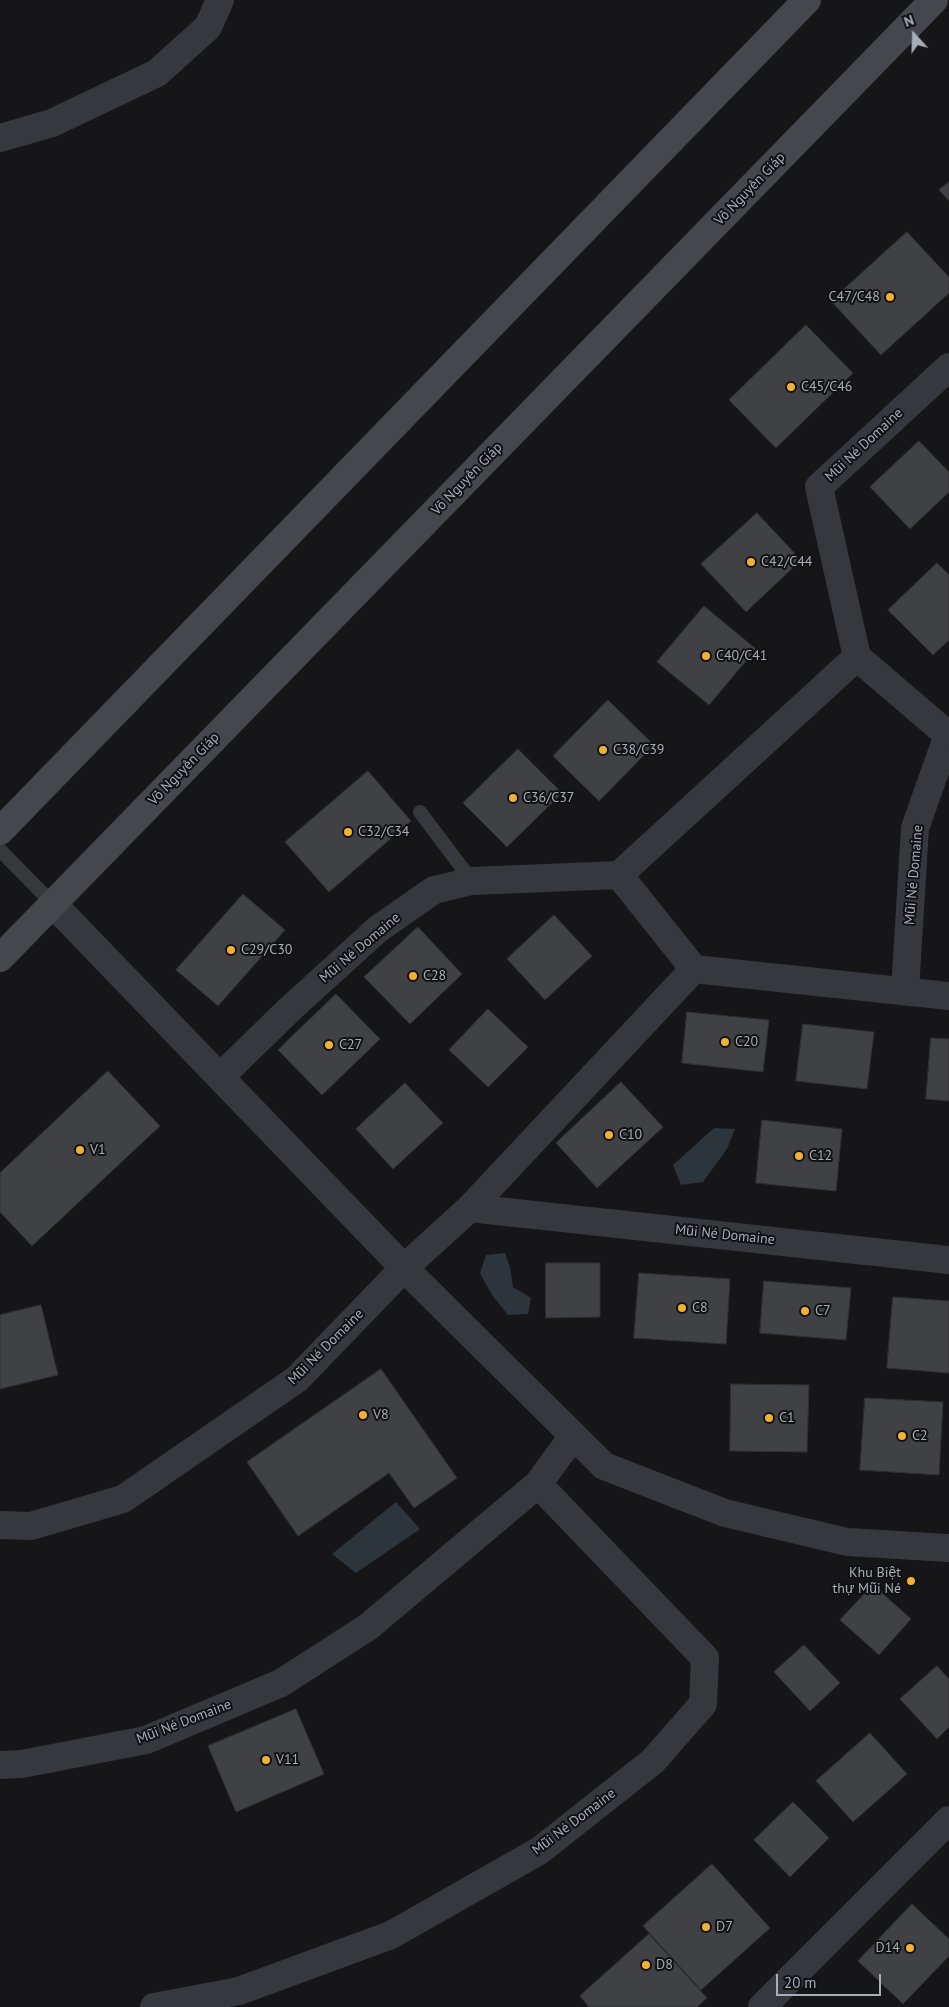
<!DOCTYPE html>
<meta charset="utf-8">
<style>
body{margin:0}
#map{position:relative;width:949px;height:2007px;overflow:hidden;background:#161618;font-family:"PT Sans",sans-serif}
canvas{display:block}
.north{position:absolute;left:889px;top:10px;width:50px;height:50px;-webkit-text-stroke:4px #111113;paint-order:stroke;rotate:340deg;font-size:14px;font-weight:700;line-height:20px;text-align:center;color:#a8adb8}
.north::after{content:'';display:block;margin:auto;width:18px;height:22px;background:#a8adb8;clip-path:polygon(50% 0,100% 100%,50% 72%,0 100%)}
.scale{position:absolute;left:776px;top:1974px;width:105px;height:22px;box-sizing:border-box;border:2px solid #a8adb8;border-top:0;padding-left:6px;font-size:15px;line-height:18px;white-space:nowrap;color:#a8adb8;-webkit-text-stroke:4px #111113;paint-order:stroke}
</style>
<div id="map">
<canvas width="949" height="2007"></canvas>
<div class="north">N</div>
<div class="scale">20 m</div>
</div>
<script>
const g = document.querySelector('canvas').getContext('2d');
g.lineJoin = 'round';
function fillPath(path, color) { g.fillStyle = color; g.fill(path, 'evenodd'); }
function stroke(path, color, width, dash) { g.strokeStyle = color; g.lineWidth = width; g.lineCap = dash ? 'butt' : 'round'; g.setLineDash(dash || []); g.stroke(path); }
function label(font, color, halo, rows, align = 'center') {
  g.font = font + ' "PT Sans",sans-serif'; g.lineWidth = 4; g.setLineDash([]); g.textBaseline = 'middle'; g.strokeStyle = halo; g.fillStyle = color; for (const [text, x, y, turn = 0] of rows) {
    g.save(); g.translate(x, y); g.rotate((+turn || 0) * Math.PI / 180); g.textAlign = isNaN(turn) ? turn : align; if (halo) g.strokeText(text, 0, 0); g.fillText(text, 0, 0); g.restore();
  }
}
const water = new Path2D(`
 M714 1128 735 1129 727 1149 703 1182 681 1185 673 1165Z
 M505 1253 510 1267 513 1287 531 1298 528 1314 508 1315 492 1295 480 1273 486 1255Z
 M396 1502 420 1529 356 1573 332 1554Z`);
const building = new Path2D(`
 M949 182V201L939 190Z
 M907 232 949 277V293L881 355 831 301Z
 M806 325 853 373 776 448 729 400Z
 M919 441 949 472V492L910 529 870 487Z
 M757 513 801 560 746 612 701 564Z
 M937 563 949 575V640L933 655 888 610Z
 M704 606 756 649 709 705 657 662Z
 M608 700 654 745 599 801 553 756Z
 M518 749 562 793 507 847 463 803Z
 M368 771 411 821 329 892 285 842Z
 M243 894 285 930 218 1006 176 970Z
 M554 915 592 956 545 1000 507 959Z
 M418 927 462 974 410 1024 364 977Z
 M336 994 380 1039 322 1095 278 1050Z
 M488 1009 528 1047 488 1087 449 1050Z
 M687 1012 769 1020 763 1072 682 1063Z
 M803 1024 874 1032 867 1089 796 1081Z
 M931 1038 949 1039V1101L926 1099Z
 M108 1071 160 1126 32 1246 0 1212V1173Z
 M621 1082 663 1127 597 1188 556 1143Z
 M405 1083 443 1123 393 1169 356 1129Z
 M762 1120 842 1129 836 1191 756 1183Z
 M546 1263H600V1317L546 1318Z
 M639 1273 730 1279 726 1344 634 1338Z
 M764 1281 851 1288 846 1340 760 1333Z
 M893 1297 949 1301V1373L887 1368Z
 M41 1305 58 1375 0 1389V1315Z
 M381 1369 457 1478 414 1508 389 1473 298 1536 247 1462Z
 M731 1384 809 1385 807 1452 730 1451Z
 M865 1398 943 1402 939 1475 860 1470Z
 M873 1585 911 1619 879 1655 840 1620Z
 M804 1645 840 1683 810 1711 774 1672Z
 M937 1666 949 1679V1727L937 1739 900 1699Z
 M296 1709 324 1774 236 1812 208 1746Z
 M870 1733 907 1774 853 1822 816 1781Z
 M793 1802 829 1838 790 1877 754 1840Z
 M712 1864 770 1928 701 1990 643 1926Z
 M912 1904 949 1939V1956L903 2004 858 1961Z
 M649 1934 707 1998 697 2007H589L580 1996Z`);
const service = new Path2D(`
 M420 812 472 881
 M0 850 53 904`);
const minor = new Path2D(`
 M0 138 52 123 157 73 208 27 220 0
 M947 734 857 657 819 487 949 367
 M619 875 857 657
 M53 904 404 1268 604 1466 725 1513 847 1542 949 1548
 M694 969 949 996
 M905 991 915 828 949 732
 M470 1208 949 1260
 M0 1525 31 1526 123 1499 297 1379 404 1268 470 1208 694 969 619 875 472 881 434 890 378 929 291 1008 220 1077
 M0 1765 22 1764 146 1740 281 1683 368 1627 538 1484
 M154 2007 239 1991 391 1935 539 1851 653 1761 703 1704 705 1658 538 1484 573 1436
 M762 2007 949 1820`);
const secondary = new Path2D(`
 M0 831 807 0
 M0 958 934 0`);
const markers = [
 [890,297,5,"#f2b134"],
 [791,387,5,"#f2b134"],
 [751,562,5,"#f2b134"],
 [706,656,5,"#f2b134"],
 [603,750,5,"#f2b134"],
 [513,798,5,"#f2b134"],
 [348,832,5,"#f2b134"],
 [231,950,5,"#f2b134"],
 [413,976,5,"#f2b134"],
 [725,1042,5,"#f2b134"],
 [329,1045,5,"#f2b134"],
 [609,1135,5,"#f2b134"],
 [80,1150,5,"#f2b134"],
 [799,1156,5,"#f2b134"],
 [682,1308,5,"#f2b134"],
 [805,1311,5,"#f2b134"],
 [363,1415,5,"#f2b134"],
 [769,1418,5,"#f2b134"],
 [902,1436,5,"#f2b134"],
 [911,1581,5,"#f2b134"],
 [266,1760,5,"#f2b134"],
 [706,1927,5,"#f2b134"],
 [910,1948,5,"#f2b134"],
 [646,1965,5,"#f2b134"]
];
const streetNames = [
 ["Võ Nguyên Giáp",750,189,-46],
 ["Mũi Né Domaine",864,445,-43],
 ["Võ Nguyên Giáp",467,479,-46],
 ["Võ Nguyên Giáp",184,769,-46],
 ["Mũi Né Domaine",914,875,-85],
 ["Mũi Né Domaine",360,948,-40],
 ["Mũi Né Domaine",725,1235,6],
 ["Mũi Né Domaine",326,1347,-45],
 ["Mũi Né Domaine",184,1722,-21],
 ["Mũi Né Domaine",574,1822,-37]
];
const poiNames = [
 ["C47/C48",880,297,"right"],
 ["C45/C46",801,387],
 ["C42/C44",761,562],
 ["C40/C41",716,656],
 ["C38/C39",613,750],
 ["C36/C37",523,798],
 ["C32/C34",358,832],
 ["C29/C30",241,950],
 ["C28",423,976],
 ["C20",735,1042],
 ["C27",339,1045],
 ["C10",619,1135],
 ["V1",90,1150],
 ["C12",809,1156],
 ["C8",692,1308],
 ["C7",815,1311],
 ["V8",373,1415],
 ["C1",779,1418],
 ["C2",912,1436],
 ["Khu Biệt",901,1573,"right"],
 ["thự Mũi Né",901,1589,"right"],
 ["V11",276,1760],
 ["D7",716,1927],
 ["D14",900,1948,"right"],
 ["D8",656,1965]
];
fillPath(water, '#2c353c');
fillPath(building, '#404145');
stroke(building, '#303034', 1);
stroke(service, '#37383d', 14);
stroke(minor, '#37383d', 28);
stroke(secondary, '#45474d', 28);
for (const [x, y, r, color] of markers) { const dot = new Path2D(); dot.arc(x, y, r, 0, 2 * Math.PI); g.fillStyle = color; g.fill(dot); stroke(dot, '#111113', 2); }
label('14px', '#a8adb8', '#111113', streetNames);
label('14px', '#a8adb8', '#111113', poiNames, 'left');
</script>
